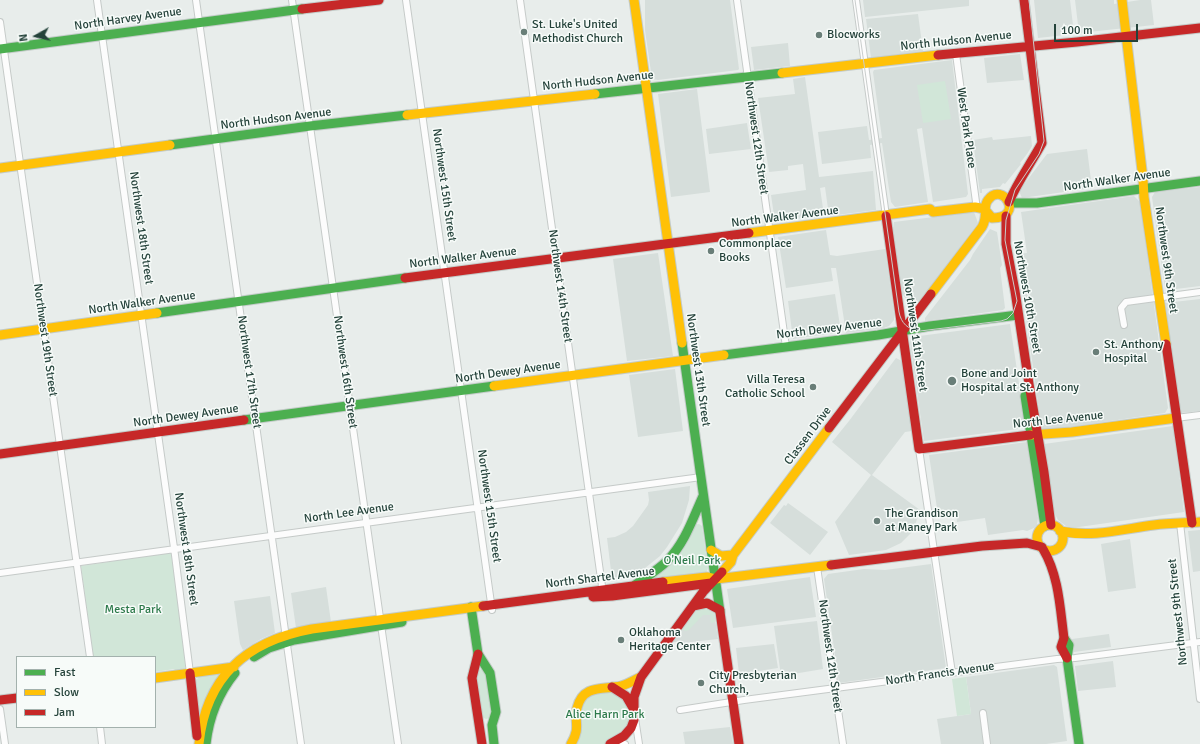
<!DOCTYPE html>
<style>
body{margin:0}
#map{position:relative;width:1200px;height:744px;overflow:hidden;background:#e8edeb;font-family:Signika,sans-serif}
canvas{display:block}
.legend{position:absolute;left:16px;top:656px;width:140px;height:72px;box-sizing:border-box;background:#f7fbf9;border:1px solid #a3b1ad;margin:0;padding:5px 7px;list-style:none;font-size:12px;color:#24423a}
.legend li{display:flex;align-items:center;gap:8px;height:20px}
.legend b{width:20px;border:1px solid #a3b1ad}
.north{position:absolute;left:16px;top:16px;width:40px;height:40px;-webkit-text-stroke:3px #f7fbf9;paint-order:stroke;rotate:262deg;font-size:11px;font-weight:700;line-height:16px;text-align:center;color:#24423a}
.north::after{content:'';display:block;margin:auto;width:14px;height:18px;background:#24423a;clip-path:polygon(50% 0,100% 100%,50% 72%,0 100%)}
.scale{position:absolute;left:1054px;top:24px;width:84px;height:18px;box-sizing:border-box;border:2px solid #24423a;border-top:0;padding-left:5px;font-size:12px;line-height:14px;white-space:nowrap;color:#24423a;-webkit-text-stroke:3px #f7fbf9;paint-order:stroke}
</style>
<div id="map">
<canvas width="1200" height="744"></canvas>
<ul class="legend">
<li><b style="height:5px;background:#4caf50"></b>Fast</li>
<li><b style="height:5px;background:#ffc107"></b>Slow</li>
<li><b style="height:5px;background:#c62828"></b>Jam</li>
</ul>
<div class="north">N</div>
<div class="scale">100 m</div>
</div>
<script>
const g = document.querySelector('canvas').getContext('2d');
g.lineJoin = 'round';
function fillPath(path, color) { g.fillStyle = color; g.fill(path, 'evenodd'); }
function stroke(path, color, width, dash) { g.strokeStyle = color; g.lineWidth = width; g.lineCap = dash ? 'butt' : 'round'; g.setLineDash(dash || []); g.stroke(path); }
function label(font, color, halo, rows, align = 'center') {
  g.font = font + ' Signika,sans-serif'; g.lineWidth = 3; g.setLineDash([]); g.textBaseline = 'middle'; g.strokeStyle = halo; g.fillStyle = color; for (const [text, x, y, turn = 0] of rows) {
    g.save(); g.translate(x, y); g.rotate((+turn || 0) * Math.PI / 180); g.textAlign = isNaN(turn) ? turn : align; if (halo) g.strokeText(text, 0, 0); g.fillText(text, 0, 0); g.restore();
  }
}
const built = new Path2D(`
 M645 0H730L739 69 738 70 658 80 652 79 645 30Z
 M863 0H969V6L865 17Z
 M1034 0H1070L1074 34 1038 38Z
 M1075 0H1114V4L1140 0H1151L1154 25 1079 33Z
 M918 14 923 51 871 58 866 19Z
 M788 43 790 66 754 70 751 47Z
 M1020 54 1024 80 987 83 984 58Z
 M952 60 968 194 966 197 933 202 922 128 917 129 928 202 895 207 891 202 882 143 870 145 871 158 822 164 818 132 867 126 869 140 882 138 873 72 874 70Z
 M805 77 819 177 873 171 876 210 829 216 825 187 820 188 824 215 775 222 771 195 806 190 803 164 788 166V170L769 172 758 98 795 94 793 79Z
 M697 89 710 192 671 197 658 94Z
 M747 123 751 149 709 154 706 129Z
 M1031 136 1032 146 1027 154 1020 163 1021 164 1005 184 1003 183 1000 187 982 189V193H980L973 140 992 137 993 140Z
 M1087 149 1092 188 1022 198 1019 191 1047 154Z
 M1200 187V286L1168 290 1165 288 1152 197 1155 192Z
 M1134 196 1140 202 1168 408 1165 413 1042 431 1017 254 1027 253 1021 212Z
 M974 212 978 223 923 297 920 300 913 303 909 302 902 294 893 228 894 222Z
 M990 229 997 232 1002 265 1000 268 1005 308 1003 310 925 321V318L970 260 973 254Z
 M826 230 830 255 837 256 885 249 894 313V320L889 326 884 328 846 333 836 268H831L833 281 786 288 778 237Z
 M658 253 673 356 627 361 613 259Z
 M835 294 841 332 793 339 788 301Z
 M1200 299V411L1181 413 1165 303Z
 M1010 324 1025 423 1018 429 924 441 910 342 912 337Z
 M896 358 902 361 912 431 905 432 872 475 920 510 913 531 901 543 886 550 849 555 835 522 871 475 832 442 849 421Z
 M675 369 683 431 638 437 629 375Z
 M1173 426 1184 512 1072 528 1066 526 1058 520 1052 508 1044 444Z
 M1027 442 1038 518 1037 525 1034 528 1027 531 1023 530 988 535 985 518 957 522 956 513 938 515 929 455Z
 M690 486 689 500 682 523 667 547 660 556 645 568 612 579 607 538 615 537 626 532 633 526 648 505 649 500 648 492Z
 M788 503 828 532 810 555 770 523 784 505 786 506Z
 M1200 530V571L1193 572 1188 531Z
 M1130 539 1136 588 1108 592 1101 544Z
 M931 564 946 668 839 683 824 579 828 574 864 569 885 570Z
 M810 577 816 617 733 628 727 589Z
 M326 587 331 622 296 628 291 593Z
 M270 596 275 633 261 639 243 650 240 644 234 601Z
 M700 606 714 612 718 639 683 643 680 642H673Z
 M817 621 823 669 781 676 774 626Z
 M1109 634 1111 647 1074 652 1072 639Z
 M774 644 778 668 739 674 736 648Z
 M1113 661 1116 687 1078 691 1075 666Z
 M1054 665 1057 667 1067 741 1046 744H941L937 719 971 714 966 677Z
 M730 727 733 744H685L683 732Z`);
const green = new Path2D(`
 M945 81 951 119 923 123 917 85Z
 M699 524 702 526 708 568 706 573 652 582 649 578 694 525Z
 M167 553H170L172 555 187 662 185 668 176 671 174 669 155 672V657H93L81 566Z
 M700 606 710 607C713 611 717 616 715 622L711 623 710 615H703L689 630 685 631 682 629Z
 M482 669 485 671 493 712 490 718 486 719 482 717 475 676 478 670Z
 M219 673 221 675 200 719 195 681 199 677Z
 M966 677 971 714 957 716 952 679Z
 M608 690 626 699 632 715 625 732 606 744H575L581 731 582 725 580 715 582 704 589 695Z`);
const street = new Path2D(`
 M97 0 175 555 190 673
 M196 0 301 744
 M292 0 398 744
 M406 0 492 610
 M520 0 603 593
 M737 0 786 347
 M856 0 886 216
 M0 22 90 657
 M956 54 976 202
 M1124 325 1121 308 1126 302 1200 292
 M1176 418 1200 415
 M919 449 952 673
 M1180 523 1200 699
 M817 567 843 744
 M0 573 701 477
 M0 709 5 744
 M680 710 744 700 1057 659 1075 658 1200 642
 M983 713 987 744
 M635 718 639 744
 M100 727 102 744
 M614 743 619 742 625 744`);
const fast = new Path2D(`
 M0 49 302 9
 M595 94 782 73
 M170 145 310 126 407 115
 M1009 203H1037L1200 181
 M157 313 405 278
 M682 343 720 612
 M724 355 878 335 930 326 1018 315
 M1025 396 1045 526
 M244 420 494 386
 M635 585C646 577 658 570 667 561 685 543 693 518 703 496
 M471 607 478 654 490 673 496 712 492 725 494 744
 M1064 638 1069 645 1067 658 1079 744
 M254 657 269 648 294 640 402 622
 M206 744C209 717 218 694 235 673`);
const slow = new Path2D(`
 M634 0 682 343
 M1122 0 1143 179 1144 197 1166 344
 M782 73 938 55
 M407 115 595 94
 M0 168 170 145
 M749 233 930 209 933 212 975 207 985 209
 M931 294 982 227C989 215 982 207 988 200 1002 180 1026 218 992 218L986 211
 M0 335 157 313
 M494 386 724 355
 M1030 435 1072 432 1176 418
 M1037 538a13 13 0 1 1 26 0a13 13 0 1 1-26 0Z
 M1060 531C1092 538 1123 529 1154 525 1169 523 1185 523 1200 522
 M711 550 721 556 733 555
 M722 572 731 562 733 555 829 428
 M663 582 707 577 716 579 831 565
 M155 678 234 667
 M199 744C206 676 247 641 312 629L483 606
 M571 744C581 727 574 724 577 708 583 684 603 690 621 686 628 684 634 680 641 677`);
const jam = new Path2D(`
 M302 9 379 0
 M938 55 1077 42 1200 28
 M1009 202C1018 181 1031 163 1042 143L1024 0
 M886 216 919 449 1030 435
 M1006 216V244L1015 291 1029 384 1044 472 1051 525
 M405 278 749 233
 M1166 344 1192 523
 M829 428 931 294
 M0 454 244 420
 M1043 549C1059 576 1060 608 1064 638L1061 647 1067 658
 M831 565 982 546 1027 543 1042 547
 M593 597 612 596 711 583
 M483 606 663 582
 M693 606 707 603 720 610
 M720 612 739 744
 M478 654 472 678 482 744
 M190 673 197 736
 M612 687 626 696 633 708
 M0 700 17 698
 M610 744 624 736 631 728 634 720V697L641 677 703 592 722 572`);
const tram = new Path2D(`
 M855 0 899 312C901 323 908 330 920 331L1001 321 1007 319 1013 313 1017 301 1005 240 1006 220 1015 190 1039 154 1044 141 1029 0`);
const markers = [
 [524,32,4,"#697e78"],
 [819,35,4,"#697e78"],
 [711,251,4,"#697e78"],
 [1096,352,4,"#697e78"],
 [952,381,5,"#697e78"],
 [813,387,4,"#697e78"],
 [877,521,4,"#697e78"],
 [621,640,4,"#697e78"],
 [701,683,4,"#697e78"]
];
const streetNames = [
 ["North Harvey Avenue",128,19,-8],
 ["North Hudson Avenue",956,41,-6],
 ["North Hudson Avenue",598,81,-6],
 ["North Hudson Avenue",276,119,-7],
 ["West Park Place",966,128,82],
 ["Northwest 12th Street",756,138,82],
 ["North Walker Avenue",1117,180,-8],
 ["Northwest 15th Street",444,185,82],
 ["North Walker Avenue",785,217,-7],
 ["Northwest 18th Street",141,228,82],
 ["North Walker Avenue",463,258,-7],
 ["Northwest 9th Street",1166,260,82],
 ["Northwest 14th Street",560,286,82],
 ["Northwest 10th Street",1027,297,80],
 ["North Walker Avenue",142,303,-8],
 ["North Dewey Avenue",829,329,-7],
 ["Northwest 11th Street",915,335,82],
 ["Northwest 19th Street",45,340,82],
 ["Northwest 13th Street",698,370,82],
 ["Northwest 17th Street",249,372,82],
 ["Northwest 16th Street",345,372,82],
 ["North Dewey Avenue",508,372,-8],
 ["North Dewey Avenue",186,416,-8],
 ["North Lee Avenue",1058,420,-6],
 ["Classen Drive",808,436,-53],
 ["Northwest 15th Street",489,506,82],
 ["North Lee Avenue",349,513,-8],
 ["Northwest 18th Street",186,549,82],
 ["North Shartel Avenue",600,578,-7],
 ["Northwest 9th Street",1178,612,-96],
 ["Northwest 12th Street",830,656,82],
 ["North Francis Avenue",940,674,-8]
];
const poiNames = [
 ["St. Luke's United",532,25],
 ["Methodist Church",532,39],
 ["Blocworks",827,35],
 ["Commonplace",719,244],
 ["Books",719,258],
 ["St. Anthony",1104,345],
 ["Hospital",1104,359],
 ["Bone and Joint",961,374],
 ["Hospital at St. Anthony",961,388],
 ["Villa Teresa",805,380,"right"],
 ["Catholic School",805,394,"right"],
 ["The Grandison",885,514],
 ["at Maney Park",885,528],
 ["Oklahoma",629,633],
 ["Heritage Center",629,647],
 ["City Presbyterian",709,676],
 ["Church,",709,690]
];
const parkNames = [
 ["O'Neil Park",692,561],
 ["Mesta Park",133,610],
 ["Alice Harn Park",605,715]
];
fillPath(built, '#d6dedb');
fillPath(green, '#d1e6d8');
stroke(street, '#c5cac8', 8);
stroke(fast, '#c3cbc8', 11);
stroke(slow, '#c3cbc8', 11);
stroke(jam, '#c3cbc8', 11);
stroke(street, '#fcfcfc', 6);
stroke(fast, '#4caf50', 9);
stroke(slow, '#ffc107', 9);
stroke(jam, '#c62828', 9);
stroke(tram, '#c9cdcc', 1);
for (const [x, y, r, color] of markers) { const dot = new Path2D(); dot.arc(x, y, r, 0, 2 * Math.PI); g.fillStyle = color; g.fill(dot); stroke(dot, '#f7fbf9', 1.5); }
label('12px', '#24423a', '#f7fbf9', streetNames);
label('12px', '#24423a', '#f7fbf9', poiNames, 'left');
label('12px', '#2d7a4b', '#f7fbf9', parkNames);
</script>
